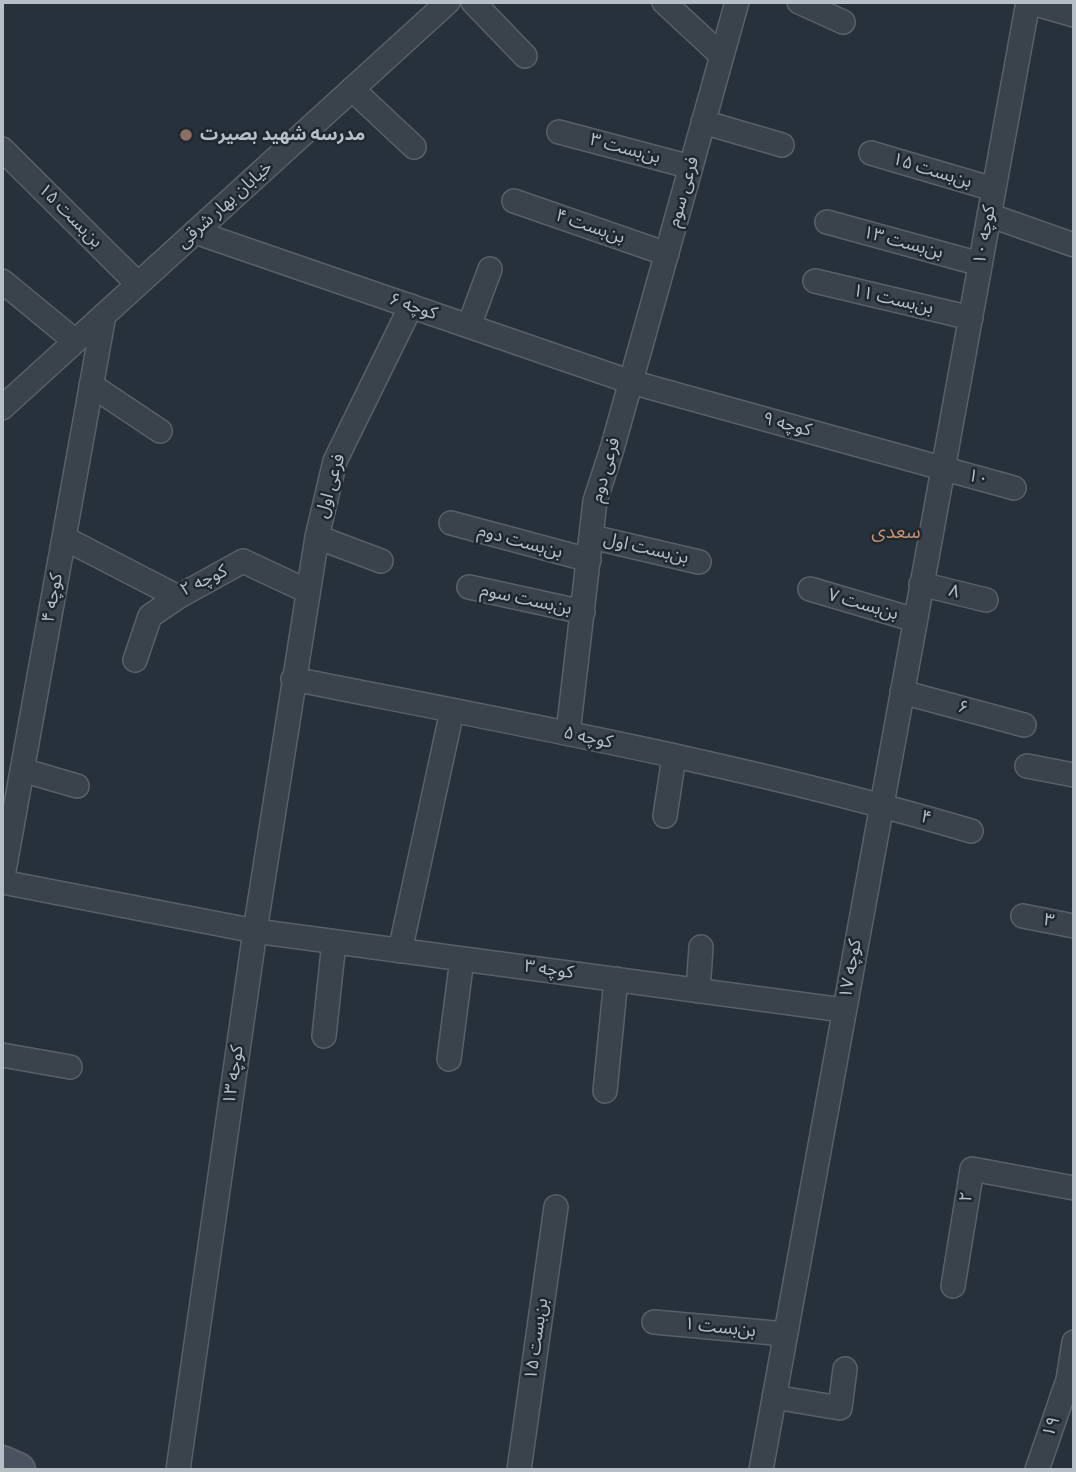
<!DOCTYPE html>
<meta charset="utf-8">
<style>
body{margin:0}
#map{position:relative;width:1076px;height:1472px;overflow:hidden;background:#27313b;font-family:Signika,sans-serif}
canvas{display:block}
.frame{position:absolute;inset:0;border:4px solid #b6bec7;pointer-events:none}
</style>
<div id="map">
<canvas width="1076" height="1472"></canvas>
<div class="frame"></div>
</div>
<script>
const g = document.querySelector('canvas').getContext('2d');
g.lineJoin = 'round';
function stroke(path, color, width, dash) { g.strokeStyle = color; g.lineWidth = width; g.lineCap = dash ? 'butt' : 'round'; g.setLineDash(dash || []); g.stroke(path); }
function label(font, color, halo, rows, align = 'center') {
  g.font = font + ' Signika,"Noto Sans Arabic",sans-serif'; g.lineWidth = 5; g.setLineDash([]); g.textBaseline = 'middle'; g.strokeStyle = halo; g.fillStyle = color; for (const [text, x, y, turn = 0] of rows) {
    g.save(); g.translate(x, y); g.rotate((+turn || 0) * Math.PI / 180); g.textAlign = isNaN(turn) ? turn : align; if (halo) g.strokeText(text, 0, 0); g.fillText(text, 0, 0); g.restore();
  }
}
const street = new Path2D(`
 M473 2 525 56
 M664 2 722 56
 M799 2 843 22
 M1028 2 1074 15
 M352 89 414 147
 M703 122 782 145
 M559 132 691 167
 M2 149 138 284
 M871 153 993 189
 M514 201 667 254
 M989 215 1074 245
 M827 222 980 264
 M195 232 631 382 1014 488
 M2 281 75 341
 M815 281 971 318
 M469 326 490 269
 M91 385 160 431
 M2 408 448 2
 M451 523 589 560
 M317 537 381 561
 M592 537 699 562
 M64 538 178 597 243 561 307 591
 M921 584 986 600
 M469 587 583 612
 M810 589 915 620
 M135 660 150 616 178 597
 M293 679C520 724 749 765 971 831
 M902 692 1024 725
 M568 733 595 501 612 449 737 2
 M1027 766 1074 775
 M22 770 77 786
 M665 816 674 757
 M2 882 255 931 843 1010
 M2 882 104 315
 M1023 916 1074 926
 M400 951 452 711
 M698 991 701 947
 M324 1036 334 942
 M2 1055 70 1067
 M449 1059 462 959
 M605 1091 616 979
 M953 1286 972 1169 1074 1188
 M654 1322 785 1334
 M774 1397 840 1408 845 1369
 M178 1470 255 931 317 537 335 461 411 306
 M519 1470 556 1207
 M761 1470 1028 2
 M1037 1470 1068 1380 1074 1342`);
const secondary = new Path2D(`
 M2 1463 18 1470`);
const markers = [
 [186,135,7,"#8d6e63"]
];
const poiNames = [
 ["مدرسه شهید بصیرت",200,135]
];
const streetNames = [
 ["بن‌بست ۳",625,149,15],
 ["بن‌بست ۱۵",932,171,17],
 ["فرعی سوم",684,192,-74],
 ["خیابان بهار شرقی",225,205,-42],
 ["بن‌بست ۱۵",70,216,45],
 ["بن‌بست ۴",590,227,19],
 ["کوچه ۱۰",985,235,-80],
 ["بن‌بست ۱۳",903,243,15],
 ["بن‌بست ۱۱",893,300,13],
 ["کوچه ۶",413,307,19],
 ["کوچه ۹",787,425,15],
 ["فرعی دوم",606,470,-74],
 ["۱۰",978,478,15],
 ["فرعی اول",331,486,-74],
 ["بن‌بست دوم",520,542,15],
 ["بن‌بست اول",646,549,13],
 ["کوچه ۲",204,581,-26],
 ["۸",954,592,14],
 ["کوچه ۴",53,598,-80],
 ["بن‌بست سوم",526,600,12],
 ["بن‌بست ۷",863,605,16],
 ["۶",963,708,15],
 ["کوچه ۵",588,738,12],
 ["۴",926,818,16],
 ["۳",1049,921,11],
 ["کوچه ۱۷",851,969,-80],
 ["کوچه ۳",549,970,8],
 ["کوچه ۱۳",234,1075,-82],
 ["۲",967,1197,-81],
 ["بن‌بست ۱",720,1328,6],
 ["بن‌بست ۱۵",537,1339,-82],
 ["۱۹",1052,1427,-71]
];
const neighbourhoodNames = [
 ["سعدی",896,533]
];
stroke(street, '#58616a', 26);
stroke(secondary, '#58616a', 37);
stroke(street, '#3a434c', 23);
stroke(secondary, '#49525e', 33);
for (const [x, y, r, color] of markers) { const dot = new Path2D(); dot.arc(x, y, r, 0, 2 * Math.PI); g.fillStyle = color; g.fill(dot); stroke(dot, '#1f2831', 2.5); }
label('bold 18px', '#b6bec7', '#1f2831', poiNames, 'left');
label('18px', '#b6bec7', '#1f2831', streetNames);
label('19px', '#c9916f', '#1f2831', neighbourhoodNames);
</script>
